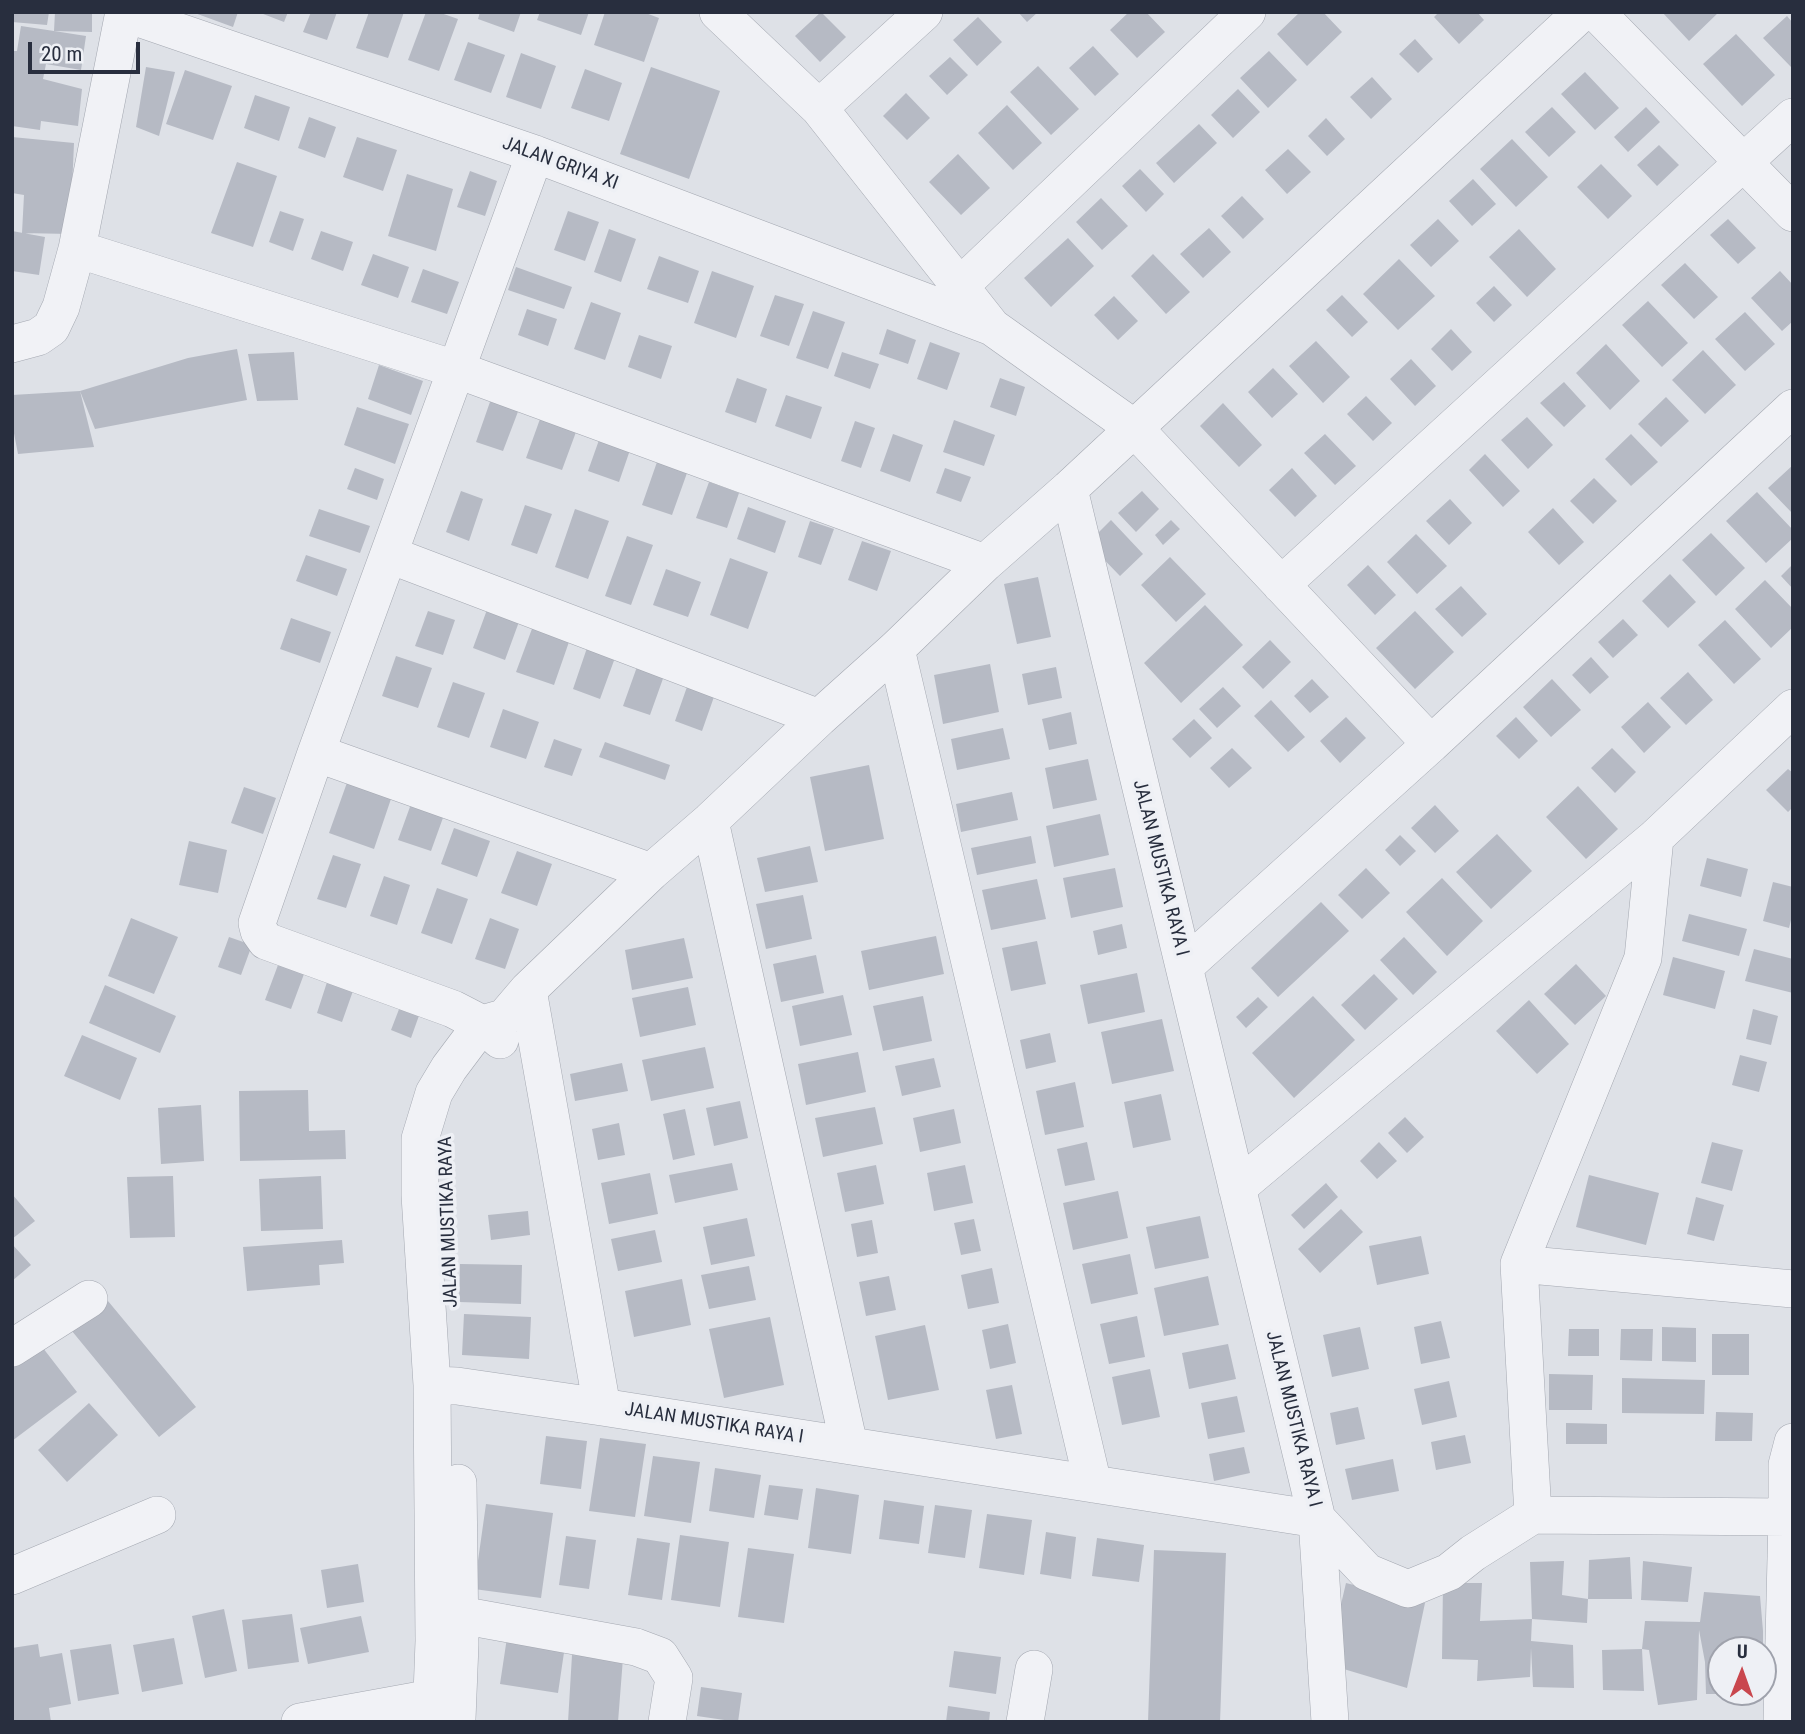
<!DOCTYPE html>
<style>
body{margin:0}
#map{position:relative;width:1805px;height:1734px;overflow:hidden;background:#dee1e7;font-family:"Roboto Condensed",sans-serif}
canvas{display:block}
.frame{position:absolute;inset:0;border:14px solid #282e3e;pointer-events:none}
.north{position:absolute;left:1707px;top:1636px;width:70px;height:70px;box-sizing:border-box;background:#eef0f5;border:2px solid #9fa2ac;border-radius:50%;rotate:1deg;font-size:19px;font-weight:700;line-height:28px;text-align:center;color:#282e3e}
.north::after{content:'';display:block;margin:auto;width:24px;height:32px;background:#c9474e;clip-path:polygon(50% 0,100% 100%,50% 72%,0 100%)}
.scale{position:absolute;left:28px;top:42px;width:112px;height:32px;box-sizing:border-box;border:4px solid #282e3e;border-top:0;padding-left:9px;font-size:21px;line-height:24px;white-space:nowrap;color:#282e3e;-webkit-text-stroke:5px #eef0f5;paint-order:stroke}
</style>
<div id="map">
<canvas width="1805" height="1734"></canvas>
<div class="frame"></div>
<div class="north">U</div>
<div class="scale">20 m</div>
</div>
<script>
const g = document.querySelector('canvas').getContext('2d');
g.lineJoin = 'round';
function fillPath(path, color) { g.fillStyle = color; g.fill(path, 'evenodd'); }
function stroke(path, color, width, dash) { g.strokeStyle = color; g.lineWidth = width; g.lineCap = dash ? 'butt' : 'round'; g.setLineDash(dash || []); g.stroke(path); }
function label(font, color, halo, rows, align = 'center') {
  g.font = font + ' "Roboto Condensed",sans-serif'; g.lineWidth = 7; g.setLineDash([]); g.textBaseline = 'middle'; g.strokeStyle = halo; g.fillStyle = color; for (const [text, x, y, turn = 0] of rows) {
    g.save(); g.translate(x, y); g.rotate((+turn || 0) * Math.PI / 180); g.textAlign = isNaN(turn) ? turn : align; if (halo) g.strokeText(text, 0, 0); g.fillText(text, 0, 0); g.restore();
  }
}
const building = new Path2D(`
 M12 12H49L47 25 12 22Z
 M55 12 92 14V32L54 31 86 36 81 70 46 64 43 79 82 89 78 126 41 121 40 130 12 126V51H17L21 26 54 31Z
 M192 12H238L233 27Z
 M258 12H288L284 22Z
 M311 12H337L327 40 303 32Z
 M369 12H404L388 58 356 48Z
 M426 12H438L458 19 439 71 408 60Z
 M480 12H521L514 32 478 19Z
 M540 12H589L581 35 537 20Z
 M605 12H643L659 18 644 62 594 45Z
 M821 12 846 37 820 62 795 36Z
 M1018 12H1038L1027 22Z
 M1129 12H1146L1165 32 1137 58 1110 30Z
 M1300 12H1323L1342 32 1307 66 1277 34Z
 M1439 12H1477L1484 20 1459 44 1434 17Z
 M1662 12H1719L1689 41Z
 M1787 16 1793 23V65L1791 67 1763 38Z
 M978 17 1002 42 977 66 953 40Z
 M1736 34 1775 75 1742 106 1703 64Z
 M1415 39 1433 59 1418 73 1399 54Z
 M468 42 505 55 491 93 454 80Z
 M1093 46 1119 74 1095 96 1069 68Z
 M1269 51 1297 80 1268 108 1240 78Z
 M521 53 556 66 541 109 506 97Z
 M950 57 968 75 947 95 929 76Z
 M1038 66 1079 109 1051 135 1010 92Z
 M146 67 175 72 159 136 136 127Z
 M651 67 720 91 689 179 620 154Z
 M585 69 622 83 609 121 571 108Z
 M185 70 232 86 213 140 166 124Z
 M1585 72 1619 108 1595 130 1561 94Z
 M1372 77 1392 99 1371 119 1350 97Z
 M1238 89 1260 112 1233 138 1211 115Z
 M906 93 930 118 907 140 883 116Z
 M255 95 290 107 279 141 244 128Z
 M1007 105 1042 143 1013 170 978 133Z
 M1552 107 1576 132 1549 157 1525 132Z
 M1646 107 1660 122 1628 152 1614 137Z
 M309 117 336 127 325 158 298 148Z
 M1326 118 1345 139 1327 156 1308 136Z
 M1199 124 1217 143 1174 183 1156 163Z
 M12 137 74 143 70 234 22 233 24 195 12 193Z
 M357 137 397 150 383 191 343 177Z
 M1512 139 1548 177 1516 207 1480 169Z
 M1659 145 1679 165 1657 186 1637 165Z
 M1288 149 1311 172 1287 194 1265 170Z
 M958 154 990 188 961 215 929 182Z
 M237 162 277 176 253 247 211 233Z
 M1601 164 1632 196 1608 219 1577 187Z
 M1140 169 1164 194 1146 212 1122 186Z
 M470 171 497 181 485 216 457 207Z
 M407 174 453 189 436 251 388 236Z
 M1473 179 1496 204 1472 226 1449 201Z
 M1242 196 1264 219 1243 239 1221 216Z
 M1101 198 1128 226 1102 250 1076 222Z
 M280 211 304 219 293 251 269 242Z
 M568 211 599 222 585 261 554 250Z
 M1438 219 1459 241 1431 267 1410 245Z
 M1728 219 1756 248 1738 264 1710 235Z
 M1209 228 1231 252 1203 278 1180 254Z
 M609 229 636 239 621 282 594 272Z
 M1519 229 1556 269 1527 297 1489 257Z
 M12 231 45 237 39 275 12 271Z
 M321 231 353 242 343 271 311 259Z
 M1068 238 1094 266 1051 307 1024 278Z
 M373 254 409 267 398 298 361 285Z
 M1153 254 1190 292 1166 314 1131 276Z
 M659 256 699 271 688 303 647 289Z
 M1399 259 1435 296 1398 330 1363 294Z
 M1685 263 1718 297 1694 319 1661 285Z
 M516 267 572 287 564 309 508 290Z
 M423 269 459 282 447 314 411 302Z
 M712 271 754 286 736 338 694 323Z
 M1780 271 1793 285V321L1782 331 1751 298Z
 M1494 286 1512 305 1494 322 1476 303Z
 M775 295 804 304 789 346 760 336Z
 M1342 295 1368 322 1352 337 1326 310Z
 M1114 296 1138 321 1118 340 1094 315Z
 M1648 301 1688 343 1662 367 1622 325Z
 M591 302 621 313 605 360 574 349Z
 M527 309 557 319 548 346 518 335Z
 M813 311 845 322 828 369 796 358Z
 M1745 312 1775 344 1745 371 1715 339Z
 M887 329 916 340 908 364 879 354Z
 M1451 329 1472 352 1452 371 1431 349Z
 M639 335 672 346 661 379 628 367Z
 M1316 341 1350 377 1323 403 1289 366Z
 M930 342 960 353 947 390 917 379Z
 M1606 344 1640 381 1610 410 1576 373Z
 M237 349 247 400 95 429 80 391 188 358Z
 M1703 350 1736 385 1705 414 1672 380Z
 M294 352 298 400 257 401 248 354Z
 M842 352 879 364 870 389 834 376Z
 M1411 359 1436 386 1415 406 1390 379Z
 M379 365 423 381 411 415 368 399Z
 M1273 368 1298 394 1272 418 1248 392Z
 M737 378 767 389 756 423 725 412Z
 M1000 378 1025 387 1016 416 990 407Z
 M1564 382 1586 406 1564 427 1540 403Z
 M80 391 94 447 18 454 12 423V395Z
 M786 395 822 407 811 439 775 426Z
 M1366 396 1392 423 1373 441 1347 414Z
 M1666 397 1689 421 1661 447 1638 424Z
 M491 399 519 409 503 451 476 442Z
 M1223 403 1262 445 1239 467 1200 426Z
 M357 407 409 424 395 464 344 445Z
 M1527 417 1553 445 1528 469 1501 440Z
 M540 419 576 432 562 470 526 458Z
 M954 420 995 435 984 466 943 452Z
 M855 421 875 428 861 468 841 461Z
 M893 434 923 445 910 482 880 471Z
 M1325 434 1356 466 1335 485 1304 453Z
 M1631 434 1658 462 1631 486 1605 459Z
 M599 440 630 450 619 482 588 471Z
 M1485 454 1520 491 1503 507 1469 470Z
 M657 462 687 473 672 515 642 505Z
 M1793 465V514L1768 488Z
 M355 468 384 479 377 500 347 489Z
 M945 468 971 477 961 502 936 493Z
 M1292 468 1317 496 1295 517 1269 490Z
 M1594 478 1617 501 1593 524 1570 501Z
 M709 482 739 493 727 528 696 518Z
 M461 491 483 499 469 541 446 532Z
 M1142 491 1159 509 1136 532 1118 513Z
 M1757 492 1793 530V538L1766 563 1726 521Z
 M1450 499 1472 523 1449 545 1426 521Z
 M525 505 552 514 537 554 511 545Z
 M748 507 786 521 775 553 737 539Z
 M1553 508 1584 542 1559 565 1528 532Z
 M319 509 370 526 360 553 309 536Z
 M575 509 609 521 588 579 555 567Z
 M1111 520 1143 554 1120 576 1088 543Z
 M1171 520 1180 529 1163 545 1155 535Z
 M810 521 834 529 821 565 798 557Z
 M1711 533 1745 568 1716 596 1682 560Z
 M1416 534 1447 566 1417 594 1387 562Z
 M627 536 653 545 631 605 605 596Z
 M862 541 891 551 877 591 848 580Z
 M306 555 347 569 337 596 296 581Z
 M1170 557 1206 594 1176 622 1141 585Z
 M730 558 768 572 748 629 710 615Z
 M1793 564V589L1781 576Z
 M1368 565 1396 595 1375 615 1347 585Z
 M666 569 701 582 688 617 653 605Z
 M1670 574 1696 602 1668 628 1642 601Z
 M1038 577 1051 637 1017 644 1004 584Z
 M1765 580 1793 609V627L1771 648 1735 609Z
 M1461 586 1487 614 1462 637 1435 609Z
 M1205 605 1243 645 1181 703 1144 663Z
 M488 607 520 619 505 660 473 648Z
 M428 611 455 620 443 655 415 646Z
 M1415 611 1454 652 1415 689 1376 648Z
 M291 618 331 632 320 663 280 649Z
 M1623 619 1638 635 1613 658 1598 642Z
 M1725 620 1761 659 1734 684 1698 645Z
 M533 626 570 639 554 685 516 672Z
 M1270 640 1291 662 1263 689 1242 667Z
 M588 645 616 655 600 699 573 689Z
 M396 656 432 668 418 708 382 696Z
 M1591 657 1609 677 1590 694 1572 675Z
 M638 664 665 673 650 715 623 706Z
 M990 664 999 712 943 724 934 675Z
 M1056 667 1062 698 1028 705 1022 674Z
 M1688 672 1713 700 1686 725 1660 698Z
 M1312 679 1329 697 1310 713 1294 696Z
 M1552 679 1581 710 1551 737 1523 707Z
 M453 682 485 693 469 738 437 727Z
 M688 684 715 694 702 731 675 721Z
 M1223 687 1241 706 1217 728 1199 709Z
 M1271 700 1305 737 1288 752 1254 716Z
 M1648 702 1671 727 1644 753 1621 727Z
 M503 709 539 722 526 759 490 747Z
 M1071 712 1077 744 1049 750 1042 719Z
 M1346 717 1366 738 1340 763 1320 741Z
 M1516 717 1538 741 1519 759 1496 736Z
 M1194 719 1212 738 1190 758 1172 739Z
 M1003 728 1010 759 957 770 951 739Z
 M554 739 582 749 572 776 544 767Z
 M605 742 670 765 665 780 599 757Z
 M1232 748 1252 768 1229 788 1210 768Z
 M1612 748 1636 772 1615 793 1591 768Z
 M1088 759 1097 800 1053 809 1045 768Z
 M869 765 884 839 825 851 810 777Z
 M1788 769 1793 773V807L1788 812 1766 790Z
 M349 777 393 793 374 849 329 833Z
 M1578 786 1618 829 1586 859 1546 817Z
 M244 787 276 798 263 834 231 823Z
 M1012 792 1018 820 961 832 956 804Z
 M411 804 444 815 431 851 398 840Z
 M1435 805 1459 831 1435 853 1411 828Z
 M1100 814 1109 855 1054 867 1046 826Z
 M454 828 490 841 477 877 441 864Z
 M1497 834 1532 871 1491 909 1456 872Z
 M1400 835 1416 851 1400 866 1385 850Z
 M1031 836 1036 863 977 875 971 848Z
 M189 841 227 850 218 893 179 885Z
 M810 846 818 882 765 892 757 858Z
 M517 851 552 864 537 906 501 893Z
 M333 855 361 864 346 908 317 899Z
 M1707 858 1748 869 1741 897 1700 886Z
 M1115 868 1123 907 1071 918 1063 878Z
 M1366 868 1390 893 1362 919 1338 895Z
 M384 876 410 885 397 925 370 916Z
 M1442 878 1483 921 1447 956 1406 912Z
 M1037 879 1046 919 991 930 982 890Z
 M1773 882 1793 887V912L1789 928 1763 921Z
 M437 888 468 899 452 944 421 933Z
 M803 895 812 939 766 949 756 904Z
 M1321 902 1349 931 1278 997 1251 968Z
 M1689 914 1747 929 1739 956 1682 941Z
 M131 918 178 937 154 994 108 976Z
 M490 918 519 929 505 969 475 959Z
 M1122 924 1127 948 1098 955 1093 931Z
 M936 936 944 974 869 990 861 951Z
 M229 937 252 945 241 975 218 967Z
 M1404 937 1437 972 1413 995 1380 960Z
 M684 938 693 978 632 990 625 950Z
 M1037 941 1046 984 1011 991 1002 948Z
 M1754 949 1793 959V993L1745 981Z
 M816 955 824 993 781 1002 773 964Z
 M1673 957 1725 971 1715 1009 1663 995Z
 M1576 964 1606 996 1575 1025 1544 994Z
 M278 965 304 974 291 1009 265 1000Z
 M1137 973 1145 1012 1088 1024 1080 985Z
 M1374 974 1398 999 1365 1030 1341 1005Z
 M328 979 354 988 342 1022 317 1013Z
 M105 985 176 1016 160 1053 89 1023Z
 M688 987 696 1025 640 1037 632 998Z
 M843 995 852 1035 800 1046 792 1006Z
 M923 996 932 1041 883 1051 873 1006Z
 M1313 996 1355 1040 1294 1098 1252 1053Z
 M1258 997 1268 1007 1246 1028 1236 1017Z
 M1529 1000 1569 1044 1537 1074 1496 1031Z
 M401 1004 421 1010 411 1038 391 1030Z
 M1753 1009 1778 1016 1771 1045 1746 1039Z
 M1162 1019 1174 1071 1112 1084 1101 1032Z
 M1050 1033 1056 1062 1026 1069 1020 1040Z
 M82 1035 137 1058 120 1100 64 1076Z
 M705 1047 714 1088 651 1101 642 1060Z
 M858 1052 866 1092 806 1105 798 1064Z
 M1740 1055 1767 1062 1759 1092 1732 1085Z
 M934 1058 941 1087 902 1096 895 1066Z
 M622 1063 628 1091 575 1101 570 1074Z
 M1075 1082 1084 1127 1045 1135 1036 1091Z
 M308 1090 309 1131 345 1130 346 1159 240 1161 239 1091Z
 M1161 1094 1171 1140 1133 1148 1124 1102Z
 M740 1101 748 1138 714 1146 706 1108Z
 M201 1105 204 1161 161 1164 158 1108Z
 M875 1107 883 1144 823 1157 815 1118Z
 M685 1109 695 1155 673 1160 663 1114Z
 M954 1109 961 1143 920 1152 913 1118Z
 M1405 1117 1424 1137 1407 1153 1388 1133Z
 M619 1123 625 1155 598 1160 592 1129Z
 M1087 1142 1095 1180 1065 1186 1057 1149Z
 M1379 1142 1397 1161 1377 1179 1360 1161Z
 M1712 1142 1743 1150 1732 1191 1701 1183Z
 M732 1163 738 1190 675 1203 669 1175Z
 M876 1165 884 1204 845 1212 837 1173Z
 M965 1165 973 1203 934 1211 927 1173Z
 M650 1173 658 1214 609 1224 601 1183Z
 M1589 1175 1659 1193 1646 1245 1576 1227Z
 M173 1176 175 1237 130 1238 127 1177Z
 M321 1176 323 1229 261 1231 259 1179Z
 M1326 1183 1338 1197 1304 1229 1291 1215Z
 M1118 1191 1128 1238 1073 1250 1063 1203Z
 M12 1194 35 1221 12 1239Z
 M1696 1197 1724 1205 1714 1241 1687 1234Z
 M1341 1209 1363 1232 1320 1273 1298 1249Z
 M528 1211 530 1235 491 1240 488 1215Z
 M1200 1216 1209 1258 1155 1269 1146 1227Z
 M747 1218 755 1256 711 1265 703 1227Z
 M974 1219 981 1251 961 1255 954 1223Z
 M872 1220 878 1253 857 1257 851 1224Z
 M655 1230 662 1262 618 1271 611 1239Z
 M1421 1236 1429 1274 1377 1285 1369 1246Z
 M342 1240 344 1263 319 1265 320 1285 247 1291 243 1247Z
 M12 1244 31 1265 12 1281Z
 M1130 1254 1138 1294 1091 1304 1082 1264Z
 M460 1264 522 1265 521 1304 459 1302Z
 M749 1266 756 1300 709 1309 701 1275Z
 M992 1268 999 1303 968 1309 961 1275Z
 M889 1276 896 1310 866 1316 859 1282Z
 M1208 1276 1219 1325 1164 1336 1154 1288Z
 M682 1279 691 1325 634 1337 625 1291Z
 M103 1295 196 1407 159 1437 67 1325Z
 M464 1314 531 1317 529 1359 462 1355Z
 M1137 1316 1145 1357 1109 1364 1100 1324Z
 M770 1317 784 1385 724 1398 709 1329Z
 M1441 1321 1450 1358 1421 1364 1414 1327Z
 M1008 1324 1016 1363 990 1369 982 1330Z
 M925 1325 939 1390 888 1400 875 1336Z
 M1360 1327 1369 1369 1332 1377 1323 1335Z
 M1662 1327 1696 1328V1362L1662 1361Z
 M1569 1329H1599V1356H1568Z
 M1621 1329H1653L1652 1361 1620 1360Z
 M1712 1334H1749V1375H1712Z
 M36 1339 77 1392 12 1441V1357Z
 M1228 1344 1236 1379 1189 1389 1182 1353Z
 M1150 1369 1160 1417 1122 1425 1112 1377Z
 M1549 1374 1593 1375 1592 1410H1549Z
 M1622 1378 1705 1380 1704 1414 1622 1413Z
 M1449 1381 1457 1417 1422 1425 1414 1389Z
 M1012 1385 1022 1434 996 1439 986 1390Z
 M1237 1396 1245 1432 1208 1439 1201 1403Z
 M89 1403 118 1435 67 1482 38 1450Z
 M1358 1407 1365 1439 1336 1445 1330 1413Z
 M1716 1412 1753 1413 1752 1441H1715Z
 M1566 1423 1607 1424V1444H1566Z
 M1465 1435 1471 1463 1436 1470 1431 1442Z
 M546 1436 587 1441 581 1489 540 1484Z
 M600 1438 646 1444 635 1517 589 1511Z
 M1244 1447 1250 1473 1214 1481 1209 1454Z
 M653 1456 700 1462 691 1523 644 1516Z
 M1393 1459 1399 1491 1352 1500 1345 1469Z
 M715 1468 761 1475 754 1518 709 1511Z
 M769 1485 803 1489 798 1520 764 1515Z
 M816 1488 859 1495 851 1554 808 1548Z
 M884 1500 924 1506 919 1544 879 1539Z
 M486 1504 553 1513 541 1598 474 1589Z
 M935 1505 972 1510 965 1558 928 1553Z
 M987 1514 1032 1520 1024 1575 979 1568Z
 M1046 1532 1076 1537 1071 1579 1040 1574Z
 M680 1535 729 1542 720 1607 671 1600Z
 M566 1536 596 1540 589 1589 559 1585Z
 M637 1538 670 1543 662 1600 628 1595Z
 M1097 1538 1144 1545 1139 1582 1092 1576Z
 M748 1548 794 1554 784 1623 738 1617Z
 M1154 1550 1226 1553 1220 1722H1148Z
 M1630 1557 1632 1599H1588L1587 1623 1532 1619 1530 1562 1564 1561 1562 1595 1588 1599 1589 1560Z
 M1643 1561 1692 1567 1688 1602 1641 1600Z
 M358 1564 364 1602 327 1608 321 1570Z
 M1346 1583 1425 1603 1407 1688 1327 1664Z
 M1443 1583H1482L1480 1621 1532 1619 1531 1641 1573 1645 1574 1688 1533 1687 1531 1648 1530 1677 1477 1681 1478 1660 1442 1659Z
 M1704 1592 1760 1596 1763 1631V1650H1721V1694H1706L1705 1662 1699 1630 1697 1700 1658 1705 1649 1650 1642 1649 1645 1621 1700 1622Z
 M224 1609 237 1671 205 1678 192 1616Z
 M292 1614 299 1662 248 1669 242 1620Z
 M361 1616 369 1652 308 1664 300 1628Z
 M508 1631 566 1639 558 1693 500 1684Z
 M174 1638 183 1684 142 1692 133 1645Z
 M38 1644 40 1657 62 1653 71 1704 49 1708 51 1722H12V1648Z
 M111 1644 119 1694 78 1701 70 1650Z
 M1642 1649 1644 1691 1603 1690 1602 1650Z
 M954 1651 1001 1657 996 1694 949 1687Z
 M572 1655 623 1658 618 1722H568Z
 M701 1687 742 1693 738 1722 697 1716Z
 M948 1706 990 1712 989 1722H946Z`);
const minor = new Path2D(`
 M718 12 819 108 992 327 1134 428 1431 744 1184 967
 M1596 12 1793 213
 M124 13 535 154 992 327
 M819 108 924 12
 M77 249 455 369 985 563
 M960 286 1247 12
 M12 344 38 337 51 328 61 307 77 249 124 12
 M390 555 819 718
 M1281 585 1793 117
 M896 649 1093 1484
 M1431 744 1793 408
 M316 753 651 872
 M710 821 849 1445
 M528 990 602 1407
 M505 1017 528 990 651 872 710 821 819 718 896 649 985 563 1069 489 1582 12
 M500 1040 482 1024 453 1009 266 941 259 931 257 923 316 753 535 154
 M1237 1188 1655 838 1793 708
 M1519 1264 1793 1289
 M12 1348 89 1299
 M432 1385 457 1386 602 1407 1317 1519 1069 489
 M1533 1515 1519 1264 1643 958 1655 838
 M1317 1519 1367 1572 1408 1589 1449 1572 1473 1553 1533 1515 1787 1517V1465L1793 1442
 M1317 1519 1330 1722
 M12 1576 157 1515
 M435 1613 460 1615 636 1647 660 1656 674 1678 667 1722
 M457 1719 460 1644 458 1483
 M300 1722 432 1698 454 1700
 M431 1722 434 1641 432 1385 420 1195V1139L434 1093 449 1068 482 1024 503 1018
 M1025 1722 1034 1669
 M1782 1722 1787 1517`);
const streetNames = [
 ["JALAN GRIYA XI",560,164,20],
 ["JALAN MUSTIKA RAYA I",1160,868,76],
 ["JALAN MUSTIKA RAYA",449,1222,-92],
 ["JALAN MUSTIKA RAYA I",1293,1419,76],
 ["JALAN MUSTIKA RAYA I",714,1424,9]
];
fillPath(building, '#b6bac4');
stroke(minor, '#a4a8b1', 38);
stroke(minor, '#f1f2f6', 37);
label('19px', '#282e3e', '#eef0f5', streetNames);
</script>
